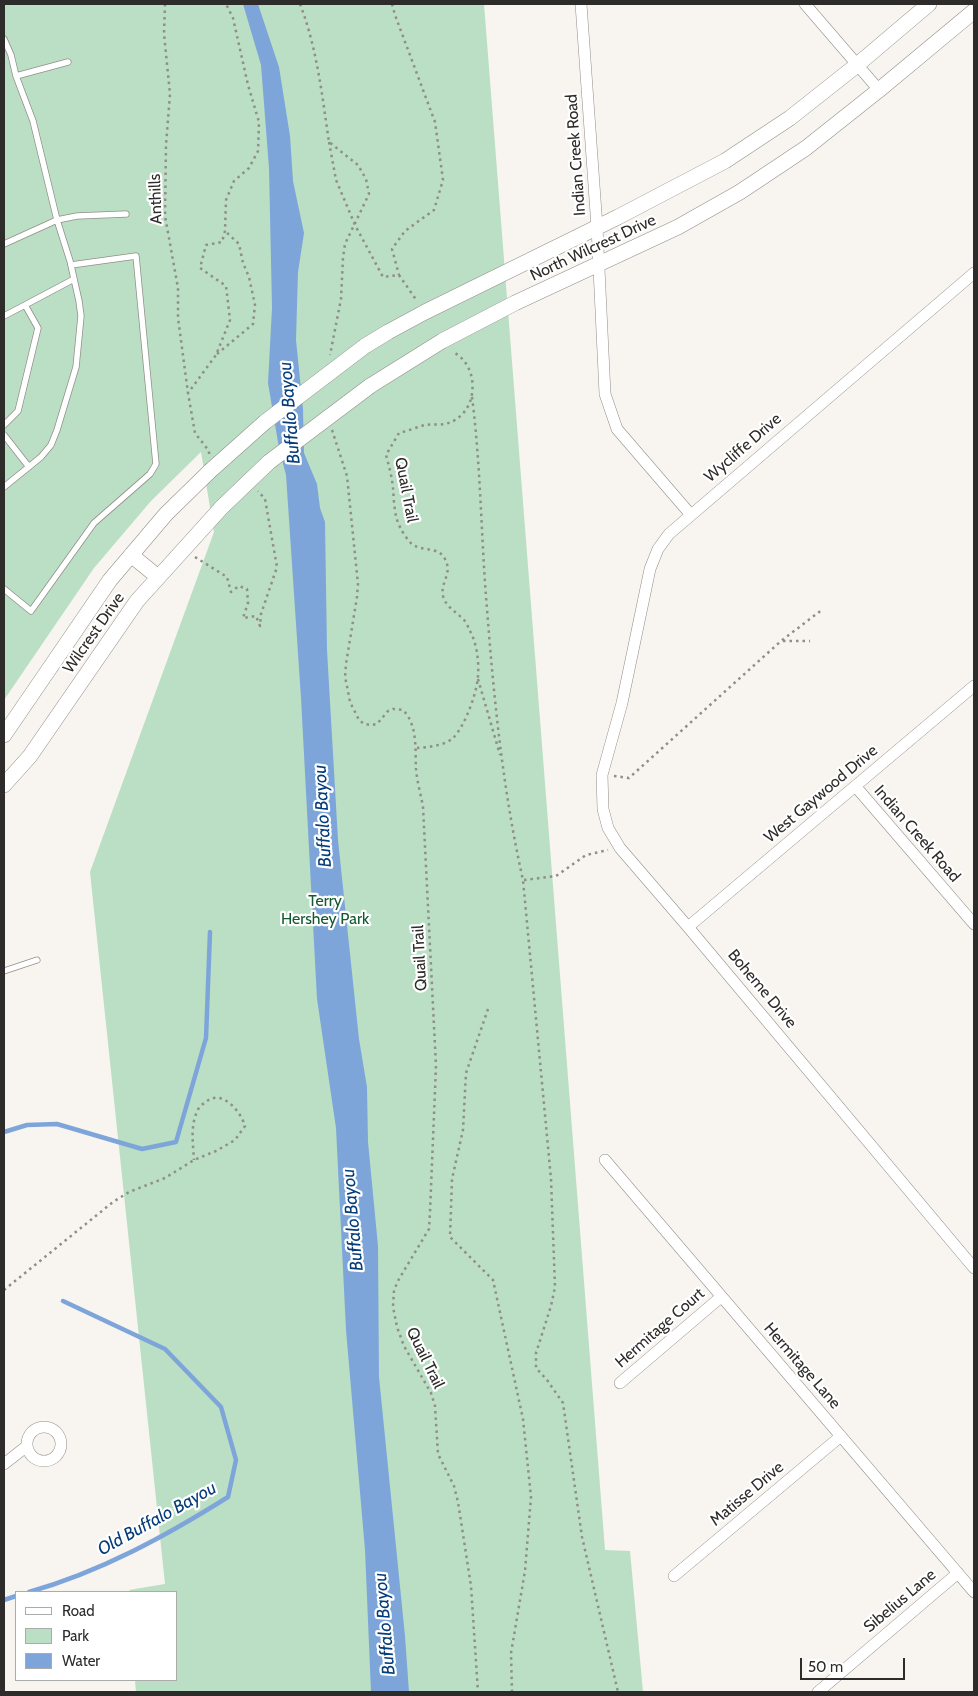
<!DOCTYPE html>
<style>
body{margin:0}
#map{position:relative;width:978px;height:1696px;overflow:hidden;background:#f8f4ef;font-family:Cabin,sans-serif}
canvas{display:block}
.frame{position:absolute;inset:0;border:5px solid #2d2c2a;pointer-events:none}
.legend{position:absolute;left:15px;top:1591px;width:162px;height:90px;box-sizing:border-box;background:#fff;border:1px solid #ababaa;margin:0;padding:6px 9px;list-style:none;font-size:15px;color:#2d2c2a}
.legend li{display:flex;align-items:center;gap:10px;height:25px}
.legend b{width:25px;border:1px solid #ababaa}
.scale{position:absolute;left:800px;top:1658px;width:105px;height:22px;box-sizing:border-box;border:2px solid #2d2c2a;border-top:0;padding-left:6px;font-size:15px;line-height:18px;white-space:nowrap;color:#2d2c2a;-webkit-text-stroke:4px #fff;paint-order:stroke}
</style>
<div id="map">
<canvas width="978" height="1696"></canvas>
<div class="frame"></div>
<ul class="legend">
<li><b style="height:6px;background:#fff"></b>Road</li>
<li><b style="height:14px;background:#badfc4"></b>Park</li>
<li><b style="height:14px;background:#7ea5da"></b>Water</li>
</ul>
<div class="scale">50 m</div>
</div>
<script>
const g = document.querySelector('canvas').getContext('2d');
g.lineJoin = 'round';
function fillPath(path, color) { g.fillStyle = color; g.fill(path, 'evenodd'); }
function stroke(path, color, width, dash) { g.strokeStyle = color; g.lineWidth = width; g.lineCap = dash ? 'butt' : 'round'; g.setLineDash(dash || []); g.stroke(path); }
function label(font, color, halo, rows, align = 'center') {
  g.font = font + ' Cabin,sans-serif'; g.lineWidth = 4.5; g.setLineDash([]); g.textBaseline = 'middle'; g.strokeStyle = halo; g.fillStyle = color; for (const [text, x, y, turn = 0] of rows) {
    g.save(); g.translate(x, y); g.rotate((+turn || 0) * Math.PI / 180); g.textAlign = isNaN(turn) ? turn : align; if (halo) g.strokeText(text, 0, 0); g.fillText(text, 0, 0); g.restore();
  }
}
const green = new Path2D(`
 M4 4H484L605 1550 630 1551 643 1692H136L135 1680H176V1592H130L129 1590 165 1584 90 872 214 532 201 452 151 501 94 568 4 700Z`);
const water = new Path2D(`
 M243 4H258L279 67 290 136 293 181 304 233 298 272 296 340 303 409 304 453 317 484 320 508 325 522 327 650 338 840 359 1039 367 1087 368 1142 378 1246 379 1377 405 1636 409 1692H371L365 1550 346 1330 336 1128 317 999 301 698 286 475 279 448 268 383 272 308 269 168 261 65Z`);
const stream = new Path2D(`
 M4 1132 27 1125 57 1124 142 1149 176 1142 206 1038 210 932
 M29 1592C100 1572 166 1536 228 1497L236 1460 221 1407 165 1349 63 1301
 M4 1600 16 1596`);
const path = new Path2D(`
 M165 4 164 34 170 94 166 145 165 216 178 288V318L188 393
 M300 4C317 48 322 95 329 142L358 165 366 179 369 194 345 244 343 258 341 299 330 355
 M392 4 395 15 435 122 443 180 434 210 405 231 392 249 399 275
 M329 142 336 180 355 225 383 277 399 275 417 301
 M217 354 253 324 255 305 249 277 243 263 239 244 225 231
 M472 397C481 467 481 539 487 609 494 700 503 791 523 880L551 1179 555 1287 551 1306 536 1353V1368L547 1380 563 1403 582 1537 618 1692
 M332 430 347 476 358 584 357 597 346 664 345 677 348 691 350 702 359 720 364 724 371 725 377 724 388 711 393 709 403 710C418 725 415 750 416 769 417 782 421 795 423 807L436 1066 430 1212 429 1229 399 1279 394 1290 393 1307 397 1327 404 1346 431 1393 435 1406 438 1454 454 1486 458 1502 471 1586 478 1692
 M209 454V451L195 433 188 393 216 355 230 320 226 286 200 268 206 245 222 242 225 231 226 200 234 181 249 168 258 151 259 122 248 85 233 18 226 4
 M195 557 227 577 231 592 239 586 247 589 248 603 243 618 256 616 260 626 261 614 277 567 265 499 258 491
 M783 641H810
 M478 679 500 755
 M417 748C428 747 444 746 453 738 465 726 477 693 478 676 479 661 477 644 470 631 468 627 466 621 462 618 455 611 446 607 443 596 440 582 453 574 445 559 439 546 422 552 412 544 408 541 403 533 401 529 394 517 394 501 393 488 392 477 389 466 386 455L399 433C408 431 417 427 425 425 432 424 439 425 445 424 466 419 475 399 472 379 470 367 463 357 453 352
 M614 776 629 778 781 641 823 609
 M524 880 556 876 586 855 608 850
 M488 1009 466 1073 463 1130 452 1179 450 1237 493 1280 523 1419 531 1497 525 1571 511 1653 512 1692
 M4 1290 113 1202 129 1192 165 1178 194 1160 216 1151 235 1140 245 1126C241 1112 222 1088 206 1102 203 1104 199 1106 198 1110 190 1124 193 1144 194 1160`);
const lane = new Path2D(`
 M4 39 11 55 16 76 33 121 57 220 70 261 79 301 81 316 76 367 57 430 51 445 41 457 4 487
 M16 76 68 62
 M4 244 57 220 77 216 126 214
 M4 316 25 305
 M4 425 18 411 38 328 25 305 74 279
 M4 435 29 467
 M4 589 31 611 94 523 150 474 156 464 136 256 71 265
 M4 971 37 960`);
const street = new Path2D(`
 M581 4 597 227 605 394 617 429 691 515
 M805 4 879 90
 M974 273 669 534 658 549 650 569 622 703 602 775 603 809 608 828 620 848 688 927 974 1268
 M856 787 974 924
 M688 927 974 686
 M605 1160 974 1592
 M620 1383 721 1297
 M27 1444a17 17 0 1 1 34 0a17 17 0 1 1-34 0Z
 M4 1464 27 1446
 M674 1576 841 1436
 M818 1692 958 1573`);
const secondary = new Path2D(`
 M365 346 388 332 425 312 618 217 725 161 790 118 857 65 929 4
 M370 386 442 341 515 303 678 227 740 192 806 148 879 90 974 11
 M131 555 158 577
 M4 735 110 580 166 514 210 471
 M4 785 30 756 137 601 222 507`);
const secondaryBridge = new Path2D(`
 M210 471 265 422 365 346
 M222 507 269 462 370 386`);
const streetNames = [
 ["Indian Creek Road",576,155,-94],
 ["Anthills",156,199,-92],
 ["North Wilcrest Drive",593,248,-25],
 ["Wycliffe Drive",743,448,-41],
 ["Quail Trail",406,490,79],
 ["Wilcrest Drive",94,633,-55],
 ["West Gaywood Drive",821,794,-40],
 ["Indian Creek Road",917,834,49],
 ["Quail Trail",420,958,-93],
 ["Boheme Drive",762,989,50],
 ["Hermitage Court",660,1328,-41],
 ["Quail Trail",425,1358,64],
 ["Hermitage Lane",802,1366,49],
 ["Matisse Drive",747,1494,-40],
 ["Sibelius Lane",900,1601,-40]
];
const parkNames = [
 ["Terry",325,901],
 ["Hershey Park",325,919]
];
const waterNames = [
 ["Buffalo Bayou",290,413,-95],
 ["Buffalo Bayou",323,816,-93],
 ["Buffalo Bayou",353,1220,-95],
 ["Old Buffalo Bayou",157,1519,-29],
 ["Buffalo Bayou",385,1624,-95]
];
fillPath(green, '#badfc4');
fillPath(water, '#7ea5da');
stroke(stream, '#7ea5da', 4.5);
stroke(lane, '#928e8a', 7);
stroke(street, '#928e8a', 12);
stroke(secondary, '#928e8a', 16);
stroke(path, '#908d8a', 2.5, [2.5, 4]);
stroke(lane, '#fff', 5.5);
stroke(street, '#fff', 11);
stroke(secondary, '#fff', 15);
stroke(secondaryBridge, '#928e8a', 16, []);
stroke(secondaryBridge, '#fff', 15);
label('16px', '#2d2c2a', '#fff', streetNames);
label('16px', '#125830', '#fff', parkNames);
label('italic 18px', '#053d7b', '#fff', waterNames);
</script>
